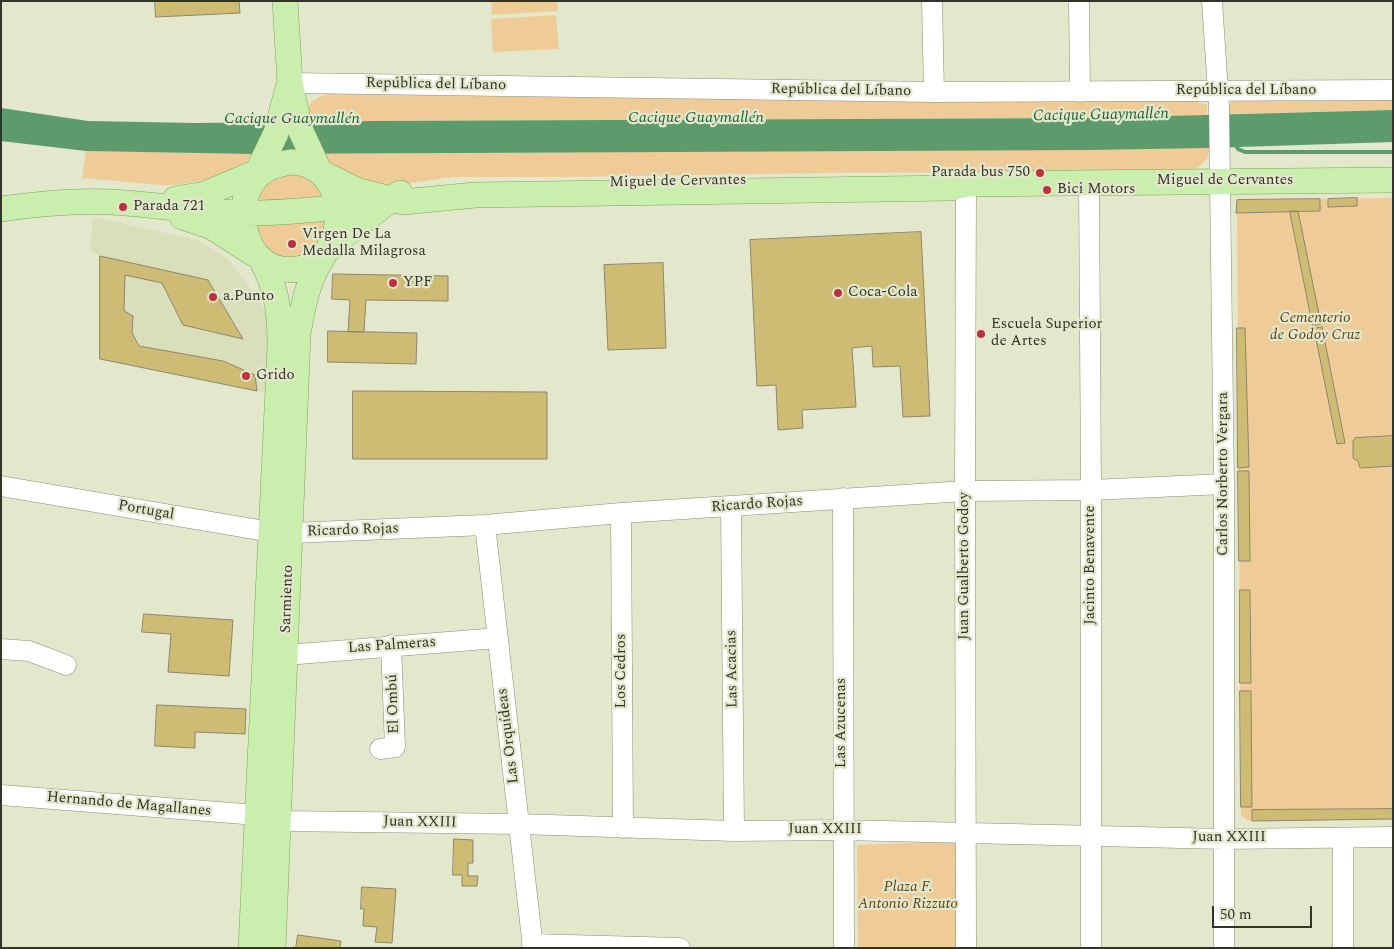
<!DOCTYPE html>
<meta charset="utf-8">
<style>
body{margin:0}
#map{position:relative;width:1394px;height:949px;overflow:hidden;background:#e3e7cc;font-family:Spectral,serif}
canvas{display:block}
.frame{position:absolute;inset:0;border:2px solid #323329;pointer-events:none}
.scale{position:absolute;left:1212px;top:906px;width:100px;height:22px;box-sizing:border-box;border:2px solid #323329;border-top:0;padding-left:6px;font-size:15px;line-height:18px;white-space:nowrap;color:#323329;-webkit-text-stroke:4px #e3e7cc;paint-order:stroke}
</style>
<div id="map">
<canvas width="1394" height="949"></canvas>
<div class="frame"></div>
<div class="scale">50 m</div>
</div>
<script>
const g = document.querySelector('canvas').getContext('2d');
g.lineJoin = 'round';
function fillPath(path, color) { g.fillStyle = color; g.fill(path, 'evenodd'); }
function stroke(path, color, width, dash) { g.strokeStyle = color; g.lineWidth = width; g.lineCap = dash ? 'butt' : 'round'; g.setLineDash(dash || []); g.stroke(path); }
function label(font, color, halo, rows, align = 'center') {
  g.font = font + ' Spectral,serif'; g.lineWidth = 4.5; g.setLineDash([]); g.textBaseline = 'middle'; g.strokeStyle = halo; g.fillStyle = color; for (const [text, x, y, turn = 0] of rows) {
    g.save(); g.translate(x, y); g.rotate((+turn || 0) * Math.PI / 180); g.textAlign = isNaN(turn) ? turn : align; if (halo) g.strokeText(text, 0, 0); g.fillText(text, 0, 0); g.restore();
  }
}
const built = new Path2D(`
 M93 217 197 240 228 259 251 289 270 318 269 393 100 359V256L90 251Z`);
const green = new Path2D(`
 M491 1H557L558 11 492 15Z
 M556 15 559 49 493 52 491 19Z
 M331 94 835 101H1194L1207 105V115L1092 118 372 121 305 123C307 104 311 98 331 94Z
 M1249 99 1308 101 1393 100V110L1227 114C1229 99 1235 100 1249 99Z
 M1207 148H1209C1209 161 1201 166 1190 171L826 173 570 177H451L392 186C366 184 338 172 320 154Z
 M86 151 254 154 242 166 206 180 175 185H161L82 178Z
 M296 169 327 196 254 204 271 177Z
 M1393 198V819L1248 821 1241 815 1237 200Z
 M330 216 316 255 275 260 252 226Z
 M957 841 959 948H858L857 845Z`);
const water = new Path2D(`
 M1 108 88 121 196 123 372 121 1092 118 1393 110V142L1209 148 1088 150 253 154 86 151 1 141Z`);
const stream = new Path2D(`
 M1235 144 1238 149 1245 152H1393`);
const building = new Path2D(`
 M155 1H239L240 13 156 17Z
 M1357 198V206L1328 207V199Z
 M1320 199V211L1236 213 1237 200Z
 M1290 211H1298L1321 324 1313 326Z
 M921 232 930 416 903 417 900 366 873 367 872 346 852 348 856 407 802 410 803 428 778 430 776 385 757 386 750 240Z
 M100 256 208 280 243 339 183 325 162 283 125 275 124 311 133 316 132 333 139 346 223 361 255 375 257 391 100 359Z
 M663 263 666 348 608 350 604 265Z
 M333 274 448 276V301L366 300 364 332H348L350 300 332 299Z
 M1322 327 1345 443 1337 444 1314 329Z
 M1237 328H1245L1249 467 1238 468Z
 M328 331 417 333 416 364 328 362Z
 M353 391 547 392V459H353Z
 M1393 436V466L1360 468 1358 461 1353 458V441L1355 438Z
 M1238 471H1249L1250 561H1239Z
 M1240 590H1250L1251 683H1240Z
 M144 614 233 620 229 676 168 672 171 634 142 632Z
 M1240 691H1251L1252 807H1241Z
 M157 705 246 709 245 734 195 732V748L155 746Z
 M1393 809V819L1252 821V810Z
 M454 839 473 840V863H468V876H478L477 886H462V875H453Z
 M362 887 396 889 392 943 375 942 377 927 363 926 364 909H361Z
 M298 935 341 941 340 948H296Z`);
const minor = new Path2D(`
 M932 1 934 92
 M1079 1 1080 92
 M1212 1 1219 107 1224 484V948
 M290 83 934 92 1393 90
 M1089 182 1091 490V948
 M1 486 271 532 291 533 485 525 621 513 965 491 1091 490 1224 484
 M843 498 844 948
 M731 507 734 831
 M621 513 623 828
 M485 525 533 948
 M1 649 29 651 66 665
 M286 655 498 638
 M380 749 395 747 391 645
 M1 795 257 815 279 821 519 824 734 831 842 830 1224 839 1393 837
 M1343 838V948
 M532 944 680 948
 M966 948 965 491 966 184`);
const major = new Path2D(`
 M285 1 290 83 300 129 319 170
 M292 162C359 165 350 279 282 269 245 264 233 209 253 182 262 168 277 164 292 162Z
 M324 174 356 190 403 202 475 195 951 188 966 184 1393 180
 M254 179 276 133 288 88
 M175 199 205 194 264 169
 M1 209C38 204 74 200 111 202 155 204 199 213 244 213 291 213 337 208 384 201
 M182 217 212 227 254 254
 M333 244 400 193
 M251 948 280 348C280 315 278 292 263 263
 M273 948 298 334C303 305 308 279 324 255`);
const markers = [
 [1040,173,5,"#c03040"],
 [1047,190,5,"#c03040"],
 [123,207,5,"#c03040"],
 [292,244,5,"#c03040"],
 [393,283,5,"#c03040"],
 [838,293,5,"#c03040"],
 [213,297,5,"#c03040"],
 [981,334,5,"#c03040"],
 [246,376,5,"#c03040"]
];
const streetNames = [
 ["República del Líbano",436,85,1],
 ["República del Líbano",841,91,1],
 ["República del Líbano",1246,91],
 ["Miguel de Cervantes",1225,181],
 ["Miguel de Cervantes",678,182,-1],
 ["Carlos Norberto Vergara",1224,474,-90],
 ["Ricardo Rojas",757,505,-4],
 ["Portugal",146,511,10],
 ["Ricardo Rojas",353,531,-2],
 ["Jacinto Benavente",1091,565,-90],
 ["Juan Gualberto Godoy",965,566,-90],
 ["Sarmiento",288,599,-88],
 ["Las Palmeras",392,646,-4],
 ["Las Acacias",733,669,-91],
 ["Los Cedros",622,671,-90],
 ["El Ombú",394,704,-92],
 ["Las Azucenas",842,723,-90],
 ["Las Orquídeas",509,736,-97],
 ["Hernando de Magallanes",129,805,5],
 ["Juan XXIII",420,823,1],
 ["Juan XXIII",825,830],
 ["Juan XXIII",1229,838]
];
const poiNames = [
 ["Parada bus 750",1030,173,"right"],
 ["Bici Motors",1057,190],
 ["Parada 721",133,207],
 ["Virgen De La",302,235],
 ["Medalla Milagrosa",302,252],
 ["YPF",403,283],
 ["Coca-Cola",848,293],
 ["a.Punto",223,297],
 ["Escuela Superior",991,325],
 ["de Artes",991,342],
 ["Grido",256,376]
];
const parkNames = [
 ["Cementerio",1315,319],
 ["de Godoy Cruz",1315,336],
 ["Plaza F.",908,888],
 ["Antonio Rizzuto",908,905]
];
const waterNames = [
 ["Cacique Guaymallén",1101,116,-1],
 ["Cacique Guaymallén",696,119],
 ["Cacique Guaymallén",292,120]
];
fillPath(built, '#d9debb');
fillPath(green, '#efcb97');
fillPath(water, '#5d9b6d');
stroke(stream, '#5d9b6d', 4);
fillPath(building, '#cfbc74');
stroke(building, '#8d866e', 1);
stroke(minor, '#898c73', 21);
stroke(major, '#7ea55b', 26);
stroke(minor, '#fff', 20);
stroke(major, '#caeead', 25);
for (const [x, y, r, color] of markers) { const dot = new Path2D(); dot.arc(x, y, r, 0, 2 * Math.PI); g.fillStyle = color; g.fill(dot); stroke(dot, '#e3e7cc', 2); }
label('15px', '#323329', '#e3e7cc', streetNames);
label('15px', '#323329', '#e3e7cc', poiNames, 'left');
label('italic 15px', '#624514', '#e3e7cc', parkNames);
label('italic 16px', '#1f6336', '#e3e7cc', waterNames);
</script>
